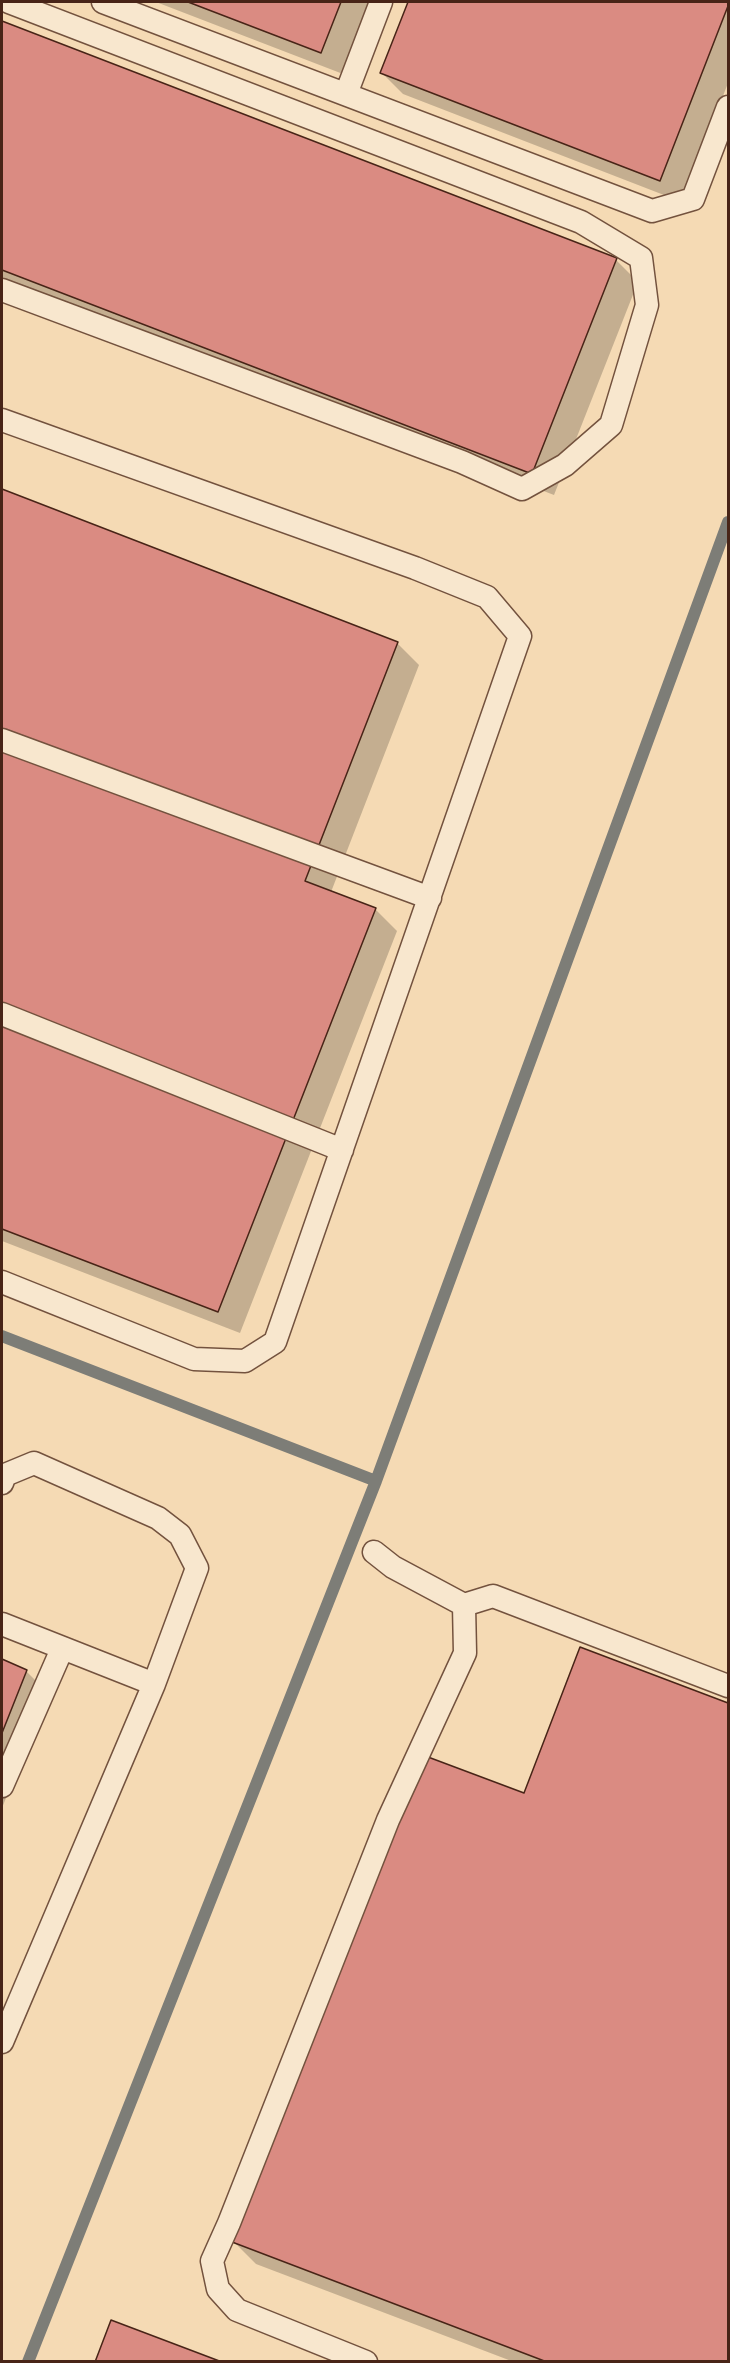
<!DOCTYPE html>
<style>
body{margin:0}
#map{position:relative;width:730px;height:2363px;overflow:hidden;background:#f5dab4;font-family:"IM FELL Double Pica",serif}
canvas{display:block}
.frame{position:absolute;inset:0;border:3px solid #482417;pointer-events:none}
</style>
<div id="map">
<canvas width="730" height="2363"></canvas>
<div class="frame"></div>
</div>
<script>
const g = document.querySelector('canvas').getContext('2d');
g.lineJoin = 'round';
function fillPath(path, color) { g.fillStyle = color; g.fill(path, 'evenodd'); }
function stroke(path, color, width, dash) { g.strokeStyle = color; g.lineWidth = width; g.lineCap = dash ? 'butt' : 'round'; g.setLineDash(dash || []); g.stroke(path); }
const shadow = new Path2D(`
 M156 2H371L343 74Z
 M409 2H728V83L682 202 403 94 381 72Z
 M2 23 616 260 638 282 554 495 2 282Z
 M2 491 397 643 419 665 331 892 375 909 397 931 240 1333 2 1241Z
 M581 1649 728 1705V2362H514L256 2264 234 2242 525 1795Z
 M2 1661 26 1671 48 1693 2 1808Z`);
const stream = new Path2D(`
 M2 1336 376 1481
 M28 2362 376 1481 728 522`);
const building = new Path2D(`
 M188 2H341L321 53Z
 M408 2H728V6L660 181 380 73Z
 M2 21 617 258 532 474 2 270Z
 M2 489 398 642 305 881 376 908 218 1312 2 1229Z
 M580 1647 728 1703V2362H547L232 2242 420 1754 524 1793Z
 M2 1659 27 1670 2 1733Z
 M111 2320 222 2362H95Z`);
const service = new Path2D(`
 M103 2 652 211 693 199 728 107
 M346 94 381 2
 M2 290 462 462 522 489 565 465 611 425 647 305 641 258 581 222 9 2
 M2 420 415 568 487 597 520 636 275 1342 245 1361 194 1359 2 1282
 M2 740 430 898
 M2 1014 342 1150
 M2 1483 5 1475 34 1463 158 1518 180 1535 197 1568 154 1684 2 2042
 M464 1605 493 1596 728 1686
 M2 1624 154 1684
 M2 1786 62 1649
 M366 2362 237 2310 218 2289 212 2261 229 2223 388 1820 465 1653 464 1605 393 1567 374 1552`);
fillPath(shadow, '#0003');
stroke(stream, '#7d7d77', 12);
fillPath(building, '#da8b82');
stroke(building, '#482417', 1.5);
stroke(service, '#73523e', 25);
stroke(service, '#f8e7ce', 22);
</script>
